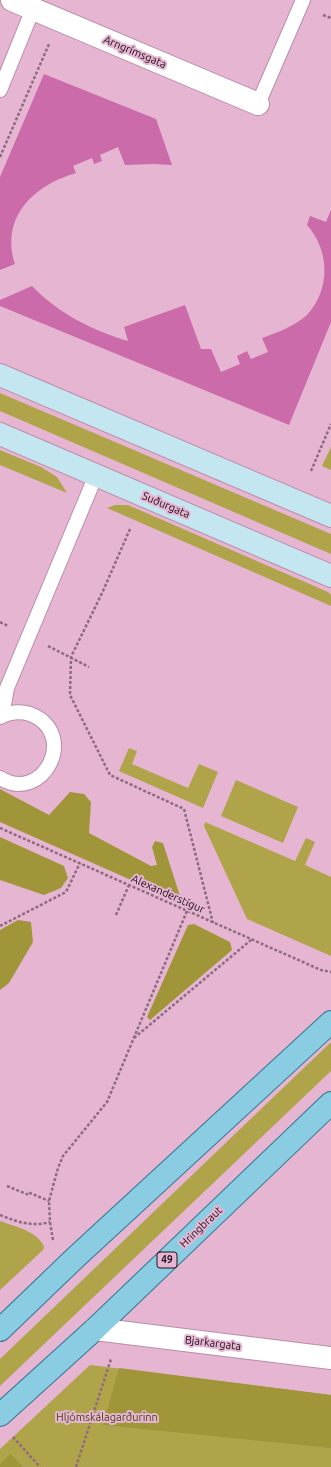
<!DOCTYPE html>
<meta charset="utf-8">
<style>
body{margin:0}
canvas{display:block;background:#e5b5d1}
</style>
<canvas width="331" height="1467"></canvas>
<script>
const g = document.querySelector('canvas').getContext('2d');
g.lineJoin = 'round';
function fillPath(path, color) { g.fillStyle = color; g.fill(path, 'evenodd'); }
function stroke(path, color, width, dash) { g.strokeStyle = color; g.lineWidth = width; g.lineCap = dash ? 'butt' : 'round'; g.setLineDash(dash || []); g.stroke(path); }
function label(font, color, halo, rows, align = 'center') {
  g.font = font + ' Ubuntu,sans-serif'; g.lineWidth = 4; g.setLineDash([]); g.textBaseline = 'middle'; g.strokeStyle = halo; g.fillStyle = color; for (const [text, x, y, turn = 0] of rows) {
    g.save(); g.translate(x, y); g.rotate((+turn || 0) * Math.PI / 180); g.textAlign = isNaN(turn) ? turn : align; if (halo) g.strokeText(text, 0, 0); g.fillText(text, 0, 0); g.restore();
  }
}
const green = new Path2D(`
 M0 393 331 534V554L0 411Z
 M331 447V470L322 466Z
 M0 450 41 467 57 477 67 493 0 465Z
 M115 505H128L328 592 331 595V606L107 508Z
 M129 748 137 751 132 764 188 788 199 764 218 772 203 808 119 771Z
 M236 780 298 807 283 843 221 816Z
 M205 822 295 861 306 838 315 842 305 865 331 877V956L247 919 204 826Z
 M331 1042V1071L0 1386V1359Z
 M0 1221C16 1227 35 1230 44 1246L43 1250 0 1290Z
 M90 1365 331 1395V1467H0V1449Z`);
const forest = new Path2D(`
 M0 789 49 815 70 792 84 794 91 802 89 833 151 866 157 865 152 847 155 841 163 843 180 896 174 899 0 822Z
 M0 837 64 866 68 878 61 888 44 895 0 880Z
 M18 920 31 922 33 942 9 983 0 990V930Z
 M194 924 230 942 232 950 150 1020 147 1017 188 925Z
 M119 1368 331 1395V1448L103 1425Z
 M11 1454 23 1467H0V1464Z`);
const water = new Path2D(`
 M44 74 156 119 172 165 153 164 125 165 118 147 100 155 102 161 94 164 92 158 73 166 76 173C34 185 0 217 15 264L0 270V177Z
 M331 210V322L289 425 0 306V300L32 286C59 314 92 330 128 341L124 327 185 305 201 349H211L221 372 240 364 237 356 247 351 251 359 268 352 262 338C277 333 294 326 306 316 331 290 330 251 307 225L310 216 326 222Z`);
const path = new Path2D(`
 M323 15 331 18
 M0 157 49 44
 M311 471 331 424
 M130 529 103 591 71 657 70 695 110 775 184 809 213 923
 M0 622 8 626
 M48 646 89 667
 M0 828 321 970 331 972
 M116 915 129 885
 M0 926 66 892 80 863
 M134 1038 251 940
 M7 1186 29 1195 30 1193 49 1201
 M0 1215C17 1222 32 1227 50 1222
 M53 1240 50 1222 49 1201 58 1168 63 1156 107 1102 187 911
 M13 1437 40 1467
 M76 1467 111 1359`);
const lane = new Path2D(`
 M0 90 33 9
 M258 104 303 0
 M2 716 7 688 96 475
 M0 717C8 712 20 711 30 714 80 733 43 805 0 778`);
const street = new Path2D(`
 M12 0 258 104
 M95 1329 331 1358`);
const secondary = new Path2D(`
 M0 375 331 516
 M0 434 331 576`);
const primary = new Path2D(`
 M0 1330 76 1257 331 1022
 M0 1415 95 1329 331 1103`);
const shields = [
 [167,1260,20]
];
const shieldNames = [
 ["49",167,1260]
];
const streetNames = [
 ["Arngrímsgata",135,52,23],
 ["Suðurgata",166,505,23],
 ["Alexanderstígur",168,894,24],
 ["Hringbraut",201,1227,-44],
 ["Bjarkargata",213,1343,7]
];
const parkNames = [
 ["Hljómskálagarðurinn",107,1417]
];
fillPath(green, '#afa44a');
fillPath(forest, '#a09538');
fillPath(water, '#cb6ba9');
stroke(lane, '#ba8da8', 16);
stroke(street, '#ba8da8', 24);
stroke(secondary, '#ba8da8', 24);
stroke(primary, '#32758f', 24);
stroke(path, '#8d6b7f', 2.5, [3, 2]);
stroke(lane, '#fff', 14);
stroke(street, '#fff', 22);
stroke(secondary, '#c4e6f0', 22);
stroke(primary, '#8acde2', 22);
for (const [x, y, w] of shields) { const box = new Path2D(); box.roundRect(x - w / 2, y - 8, w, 16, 3); g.fillStyle = '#e5b5d1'; g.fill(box); stroke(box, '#20101a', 1); }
label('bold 10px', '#20101a', null, shieldNames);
label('11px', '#20101a', '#e5b5d1', streetNames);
label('11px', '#4c4614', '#e5b5d1', parkNames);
</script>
